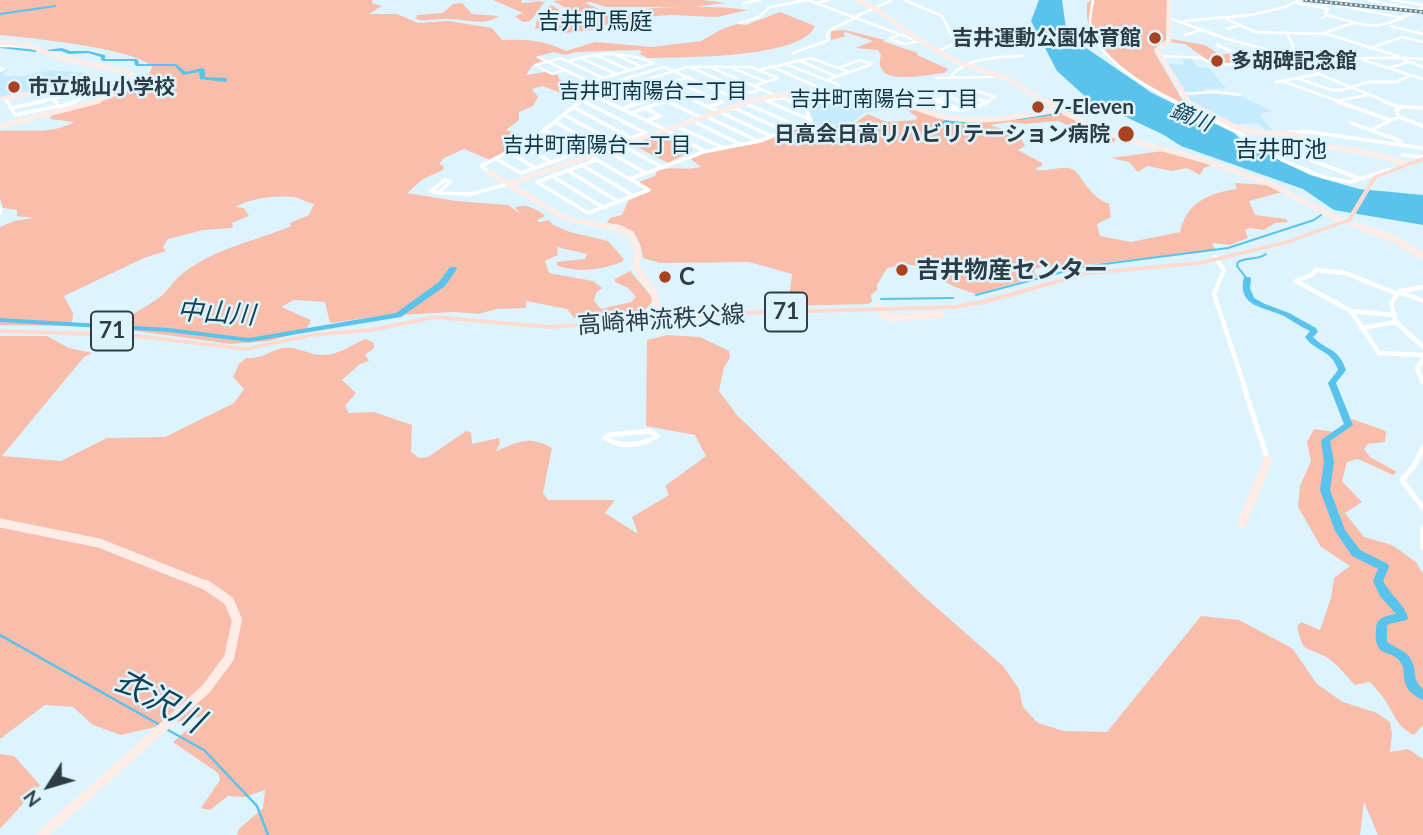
<!DOCTYPE html>
<meta charset="utf-8">
<style>
body{margin:0}
#map{position:relative;width:1423px;height:835px;overflow:hidden;background:#ddf4ff;font-family:Lato,sans-serif}
canvas{display:block}
.north{position:absolute;left:14px;top:751px;width:70px;height:70px;-webkit-text-stroke:5px #ddf4ff;paint-order:stroke;rotate:233deg;font-size:19px;font-weight:700;line-height:28px;text-align:center;color:#2d3d43}
.north::after{content:'';display:block;margin:auto;width:24px;height:32px;background:#2d3d43;clip-path:polygon(50% 0,100% 100%,50% 72%,0 100%)}
</style>
<div id="map">
<canvas width="1423" height="835"></canvas>
<div class="north">N</div>
</div>
<script>
const g = document.querySelector('canvas').getContext('2d');
g.lineJoin = 'round';
function fillPath(path, color) { g.fillStyle = color; g.fill(path, 'evenodd'); }
function stroke(path, color, width, dash) { g.strokeStyle = color; g.lineWidth = width; g.lineCap = dash ? 'butt' : 'round'; g.setLineDash(dash || []); g.stroke(path); }
function label(font, color, halo, rows, align = 'center') {
  g.font = font + ' Lato,"Noto Sans JP",sans-serif'; g.lineWidth = 5; g.setLineDash([]); g.textBaseline = 'middle'; g.strokeStyle = halo; g.fillStyle = color; for (const [text, x, y, turn = 0] of rows) {
    g.save(); g.translate(x, y); g.rotate((+turn || 0) * Math.PI / 180); g.textAlign = isNaN(turn) ? turn : align; if (halo) g.strokeText(text, 0, 0); g.fillText(text, 0, 0); g.restore();
  }
}
const built = new Path2D(`
 M1182 58H1191L1197 67 1209 68 1226 88 1203 89 1204 92 1240 96 1272 111 1260 114V117L1275 132H1269L1257 123 1233 125 1195 107 1165 63 1184 65Z
 M9 68 2 76H24L52 70 86 73 80 78 53 83 55 87 0 98V72Z
 M875 98 880 111 864 112 850 125H814L806 99Z`);
const green = new Path2D(`
 M0 0H372V3L382 6 369 14H397L418 23 449 21 492 28 502 40C526 39 544 40 566 51L595 42 652 47 701 41 722 29 737 24 746 25 780 12 815 26C802 59 681 57 648 58L639 54 642 52 639 50 577 52 565 55 554 52 539 56 544 62 532 66 526 75 545 72 558 75 559 79 572 87 568 96 543 86 532 89 538 97 533 106 519 112V120L506 130 532 139 490 160 464 149 444 158 439 164 444 166 443 170 423 179 407 193 456 201 508 205 521 214 515 208C524 202 537 209 545 216L537 220 539 222 549 220 553 225 570 232 608 241 624 259 622 262C600 270 581 273 558 266L556 262 585 259 587 254 557 247 558 255 545 261 549 273 593 281 602 288 596 293 594 301 601 309 631 302 636 297 628 288 615 282V279L630 271 651 296 652 302C636 325 599 318 574 318L567 309 526 301V308L497 309 478 314 454 312 380 316 330 323 325 302 294 300 281 307 311 320 306 331 269 341 231 344 115 328C128 315 145 308 160 297 168 291 174 280 182 274 214 248 254 242 291 226L290 223 309 215 314 204C308 203 304 200 298 198 282 194 249 198 236 207L244 208 249 216 232 223 233 228 203 230 168 239 163 247 166 251 144 258 64 296 73 313 72 326 0 325V227L14 221 34 218 17 216V210L3 208 0 199V131C24 129 53 135 74 122L50 119 53 113C80 107 142 96 152 67 135 48 29 38 0 35Z
 M493 0H522L521 3 537 2 527 0 545 2C536 9 532 33 515 16L523 13Z
 M564 0H703L726 3 692 7H606L590 2 585 3 599 9 575 13 553 1Z
 M1092 0H1167L1166 40 1154 49 1155 53 1183 101 1207 115C1162 96 1107 71 1089 25 1086 19 1087 9 1087 3Z
 M462 3 472 14 499 16C483 27 468 19 450 19 438 18 427 22 416 19L417 15 443 13 453 4Z
 M551 5 561 11 549 13 551 17 568 15 574 18 571 21C582 20 593 16 604 14 647 7 705 4 748 10L717 17 671 15 643 17 606 25 594 30 564 33 553 27 535 29 537 19Z
 M845 30 885 40 882 41 918 53 917 55 948 69 945 73C927 74 871 89 881 55L878 50 855 48 873 41 845 32 843 34 846 36 831 40V31Z
 M1171 39 1205 45 1220 55 1248 51 1265 60 1213 64 1185 44 1170 42Z
 M899 104 945 119 999 120 1057 112 1117 139 1110 144 1058 121 1024 124 1009 122 990 125C1005 131 1019 130 1025 146L1018 150 1042 163V166L1036 168 1037 170C1048 172 1061 165 1072 169 1081 172 1087 196 1109 204L1111 217 1097 224 1100 236 1131 242 1180 232C1187 201 1210 193 1237 189L1235 183 1266 185 1282 192 1249 201 1255 215 1286 219 1288 222 1275 223 1264 230 1250 228 1245 230 1248 238 1230 245 1212 243 1215 249 1202 252C1155 257 1108 261 1061 269 1051 271 1045 265 1035 269L1034 273 1039 276 976 294 955 287 924 271 962 266 970 274 992 270 988 262 976 264 959 260 936 264 939 269 936 270 906 264 887 268 877 285V290L871 295 872 302 868 304 788 306 792 274 749 262 660 263 643 258C640 235 631 225 607 223L610 218 622 215 628 201 650 190 639 182 655 176 657 171C673 165 685 171 701 167L691 159 707 152 759 142 801 126H850L868 114 886 122 916 120 917 117Z
 M663 132 692 149V151L668 163 631 144Z
 M1163 151 1212 165 1204 168 1200 175 1187 168 1172 171 1147 166 1138 172 1129 162 1111 158Z
 M667 335 700 337 729 351 730 358 724 367 719 391 737 415 919 592 1003 666 1019 689 1023 707 1038 723 1064 731 1107 732 1201 616 1239 620 1292 648 1317 684 1343 702 1377 713 1390 722 1392 733 1390 752 1408 749 1423 759V835H1378L1364 802 1360 835H237L239 829 263 808 265 790 245 797 228 796 210 810 201 808 220 780 218 773 173 742 203 716 121 735 93 725 73 707 45 705 0 739V336H47L69 348 92 353 84 357 2 456 61 461 107 438 165 437 234 403 244 389 233 377 239 364 246 358C261 359 268 352 282 348 292 345 309 354 320 355 339 356 350 345 366 339L374 343V348L365 355 369 361 360 364 342 380 356 393 345 406 349 413 374 412 412 425 411 452 419 458 428 457 466 431 471 432 472 444 499 438 500 443 496 451C520 442 529 435 552 448L543 493 548 500H615L605 513 638 534 632 517 669 495 665 486 706 456 695 435 646 426 647 340Z
 M1352 419 1386 431 1385 442 1368 444 1364 449 1370 457 1397 472 1393 475 1358 459 1347 462 1342 481 1362 502 1345 513 1364 537 1392 545 1416 562 1423 574V725L1414 735C1397 727 1395 716 1385 700 1381 694 1375 688 1370 682L1355 685C1347 677 1335 661 1326 657 1304 645 1304 655 1297 627L1301 622 1320 630 1331 598 1334 578 1350 566 1321 547 1298 507 1300 486 1311 461 1307 442 1314 429 1334 432 1345 430Z
 M0 754 14 756 40 785 0 829Z`);
const water = new Path2D(`
 M1039 0H1062L1066 28 1073 39 1152 93 1234 133 1245 143 1310 175 1359 189 1423 195V225L1334 210 1303 189 1181 146 1164 135 1088 99 1057 71 1031 21Z`);
const streamFar1 = new Path2D(`
 M0 14 55 6
 M0 47 36 51
 M1247 279 1237 266 1238 262C1248 256 1257 261 1266 254
 M976 295 1081 267 1228 248 1314 220 1321 215
 M881 299 953 298`);
const stream = new Path2D(`
 M0 635 160 725
 M168 730 204 750 257 806 268 835`);
const river = new Path2D(`
 M62 48 70 51H88L105 55V59H136L138 60 139 64H176L186 72 202 68 205 70V77L225 78 228 80 225 82 200 79 199 72 183 75 175 66H137L135 65 134 61H103L101 60V57L88 53 69 54 61 51H49L47 50Z
 M1098 97 1103 98 1068 113 1063 112Z
 M1060 111 1062 112V114L1017 120 1014 118 1017 116Z
 M978 119 980 120V122L945 124 942 122 945 120Z
 M450 267H456L457 269 445 286 401 317 249 342 169 332 0 322V318L169 328 249 338 396 313 439 282Z
 M1244 277H1250L1251 279 1250 288 1254 298 1265 304 1289 313 1316 328 1318 332 1313 337C1328 352 1338 347 1346 370L1336 383 1353 425 1330 441 1334 462 1330 490 1345 530 1360 550 1388 564 1389 567 1383 581C1390 594 1403 603 1408 617L1407 620 1389 624 1387 626V642C1394 647 1405 650 1410 658 1418 670 1411 679 1423 689V700C1412 695 1404 688 1404 676 1403 672 1404 668 1402 665 1393 646 1373 662 1376 628 1377 617 1386 616 1396 614L1380 596 1373 581 1378 569 1352 556 1335 531 1320 490 1324 462 1321 440 1344 424 1328 383 1338 370C1331 349 1317 353 1305 337L1310 331C1301 327 1293 321 1284 316 1265 307 1236 307 1244 277Z`);
const streetFar3 = new Path2D(`
 M808 0 923 43
 M905 0 942 16 956 43 938 51
 M1093 0C1092 7 1090 15 1090 22 1094 58 1148 88 1177 102
 M1369 0 1417 10
 M1392 0 1423 5
 M744 3 760 0
 M816 3 829 0
 M1297 3 1328 9 1325 13 1327 15 1322 18
 M1337 5 1403 18
 M1322 6 1349 0
 M1327 15C1378 29 1375 31 1423 8
 M855 17 892 0
 M1169 18 1227 39 1277 52 1324 76 1387 102
 M1227 19 1255 32 1326 34
 M1184 21 1251 15 1285 7 1299 0
 M739 23 759 17 770 7 807 0
 M1353 23 1324 33 1398 56
 M1390 26 1423 34
 M1227 29 1241 25
 M899 35 889 39 904 44 916 42
 M1185 35 1201 30
 M1217 45 1242 56 1253 54 1257 47
 M0 46H21
 M1370 48 1402 37 1423 42
 M793 53 829 40 827 35 830 30 857 17
 M614 54 640 66
 M596 55 629 70
 M1159 56 1202 58 1214 65 1293 61
 M1286 56 1292 51 1293 45 1287 34
 M538 57 632 102
 M581 58 616 74
 M1403 59 1423 67
 M1297 60C1339 61 1381 55 1423 59
 M1363 60 1423 79
 M569 61C600 52 624 51 654 63
 M800 61 838 77
 M1343 62 1355 68 1356 72
 M785 64 837 84 845 95
 M770 66 827 91
 M0 68 4 69 0 71
 M692 68 749 93 761 89
 M712 68 777 96
 M1389 68 1409 62
 M734 69 767 82
 M565 70 552 74 535 65 561 58 603 78
 M758 70 811 58 849 72
 M1313 71 1334 69
 M950 77C966 57 999 57 1022 56
 M936 78 993 77
 M1297 78 1331 90H1342L1368 82H1397L1409 76
 M827 80 872 64 860 60 838 68
 M1282 81 1341 102
 M590 82 654 63
 M1276 82 1319 74
 M622 87 687 67H751L778 78 754 86
 M623 87 648 100
 M688 87 721 102
 M577 91 608 102
 M674 91 698 102
 M958 92 987 102
 M636 94 689 77
 M1181 94 1215 92 1240 95
 M803 96 805 102
 M658 97 669 102
 M949 97 964 102
 M6 98 8 102
 M912 99 921 102
 M582 100 587 102
 M937 100 968 88 995 97
 M1337 101 1368 95
 M37 102 75 94
 M56 102 48 89 76 83 109 89 72 102
 M579 102 598 87 664 67 744 102
 M641 102 701 82
 M662 102 666 101
 M771 102 766 100 783 98 794 102
 M884 102 880 96 886 91 922 95 942 102
 M986 102 995 97`);
const streetFar2 = new Path2D(`
 M7 101 15 115 59 106
 M55 101 59 107
 M605 101 664 129
 M628 101 635 104
 M666 101 700 117
 M695 101 717 111
 M767 101 811 120
 M789 101 807 108
 M883 101 885 104
 M916 101C942 110 964 115 989 101
 M937 101 963 110
 M959 101 976 107
 M983 101 987 102
 M1173 101 1238 132 1284 161 1323 177 1350 182 1389 170
 M1336 101 1390 120
 M1383 101 1396 106 1423 108
 M59 107 61 110
 M59 107 77 101
 M573 107 631 138 646 133 583 101
 M709 107 722 102 719 101
 M11 108 45 101
 M645 108 660 116 646 121
 M1401 108 1396 110 1399 117 1423 126
 M621 109 646 101
 M730 109 734 108 785 131
 M720 112 771 136
 M630 113 666 101
 M711 116 707 117 758 141
 M691 120 740 144
 M555 122 602 148 617 143 564 115
 M1351 123 1401 141
 M798 126 812 125 804 101
 M678 127 722 147
 M545 130 649 190 588 213 537 182 596 160
 M1370 130 1399 117
 M668 131 705 151
 M1289 132H1311L1423 148
 M534 138 566 157
 M521 145 551 162
 M509 152 535 168
 M1298 155 1361 179
 M1403 155 1423 157
 M495 158 521 173 582 151
 M582 165 634 196
 M567 170 619 202
 M489 172 481 166 534 138 581 101
 M646 173 609 152 623 146 662 167
 M552 176 604 208
 M630 179 703 152 760 141 798 126 740 101
 M445 180 451 181 438 193 431 191Z
 M438 193 471 194 508 184
 M0 208V213`);
const streetFar1 = new Path2D(`
 M1215 257 1224 270 1214 294 1245 388
 M1423 287 1400 291 1391 303 1396 322 1423 347
 M1399 292 1423 301
 M1397 294 1346 273 1316 270 1312 275 1296 281 1351 311 1379 353 1423 355
 M1351 311 1392 315
 M1361 328 1396 322
 M1423 359 1417 368 1423 382`);
const street = new Path2D(`
 M1244 387 1268 460
 M649 431 657 436C642 446 620 448 605 438L609 435Z
 M1423 447 1414 466 1402 480 1423 508
 M1423 527V547`);
const secondaryFar4 = new Path2D(`
 M857 0 875 8 914 37 955 61 1006 78 1046 102
 M1169 0V41L1157 50 1189 102
 M0 42 27 45 61 58 128 72 136 79 128 88 93 102
 M0 99 48 89
 M743 102C788 92 859 86 903 102`);
const secondaryFar3 = new Path2D(`
 M898 101C912 106 925 112 939 116 977 125 1020 117 1058 110
 M1043 101 1104 133 1203 160 1270 184 1338 219 1367 229
 M1186 101 1235 127 1255 132 1294 134 1324 146 1374 154 1407 164
 M0 126 99 101
 M489 172 559 215 577 221 622 229
 M508 184 751 101`);
const secondaryFar2 = new Path2D(`
 M617 228 631 234 638 252 636 268 655 295 658 321
 M1362 228 1394 239 1423 256
 M878 306 884 316 890 318 940 315`);
const secondaryFar1 = new Path2D(`
 M0 523 99 543 210 587
 M1242 523 1268 460`);
const secondary = new Path2D(`
 M42 835 206 689 229 658 237 620 229 601 206 585`);
const primary = new Path2D(`
 M1423 157V161L1377 178 1351 221 1287 244 1200 265 1088 275 989 303 955 309 743 315 549 329 435 319 371 332 312 337 246 351 128 337 0 333V329L128 333 246 347 312 333 371 328 435 315 549 325 743 311 955 305 985 299 1088 271 1200 261 1283 241 1347 219 1373 176Z`);
const rail = new Path2D(`
 M1305 0 1423 12`);
const markers = [
 [1155,38,7,"#aa4222"],
 [1217,61,7,"#aa4222"],
 [14,87,7,"#aa4222"],
 [1038,107,7,"#aa4222"],
 [1126,134,9,"#aa4222"],
 [902,270,7,"#aa4222"],
 [665,277,7,"#aa4222"]
];
const farPoinames = [
 ["吉井運動公園体育館",1141,38,"right"],
 ["多胡碑記念館",1231,61],
 ["市立城山小学校",28,87],
 ["7-Eleven",1052,107],
 ["日高会日高リハビリテーション病院",1110,134,"right"]
];
const farNeighbourhoodnames = [
 ["吉井町南陽台二丁目",653,91],
 ["吉井町南陽台三丁目",884,99],
 ["吉井町南陽台一丁目",597,145]
];
const farWaternames = [
 ["鏑川",1191,117,22]
];
const farQuarternames = [
 ["吉井町馬庭",595,22],
 ["吉井町池",1281,150]
];
const shields = [
 [786,312,42],
 [112,331,42]
];
const shieldNames = [
 ["71",786,312],
 ["71",112,331]
];
const poiNames = [
 ["吉井物産センター",916,270],
 ["C",679,277]
];
const streetNames = [
 ["高崎神流秩父線",661,320,-4]
];
const waterNames = [
 ["中山川",216,313,4]
];
const nearWaternames = [
 ["衣沢川",159,701,29]
];
fillPath(built, '#c5ebfc');
fillPath(green, '#f9bdab');
fillPath(water, '#59c3eb');
stroke(streamFar1, '#59c3eb', 2);
stroke(stream, '#59c3eb', 2.5);
fillPath(river, '#59c3eb');
stroke(streetFar3, '#fff', 2.5);
stroke(streetFar2, '#fff', 3.5);
stroke(streetFar1, '#fff', 4.5);
stroke(street, '#fff', 5);
stroke(secondaryFar4, '#feece7', 4.5);
stroke(secondaryFar3, '#feece7', 5);
stroke(secondaryFar2, '#feece7', 7);
stroke(secondaryFar1, '#feece7', 9);
stroke(secondary, '#feece7', 10);
fillPath(primary, '#fddacf');
stroke(rail, '#6b7e86', 3.5);
stroke(rail, '#ddf4ff', 2, [2.5]);
for (const [x, y, r, color] of markers) { const dot = new Path2D(); dot.arc(x, y, r, 0, 2 * Math.PI); g.fillStyle = color; g.fill(dot); stroke(dot, '#ddf4ff', 2.5); }
label('bold 21px', '#2d3d43', '#ddf4ff', farPoinames, 'left');
label('21px', '#123543', '#ddf4ff', farNeighbourhoodnames);
label('italic 21px', '#144253', '#ddf4ff', farWaternames);
label('23px', '#123543', '#ddf4ff', farQuarternames);
for (const [x, y, w] of shields) { const box = new Path2D(); box.roundRect(x - w / 2, y - 19.5, w, 39, 5); g.fillStyle = '#ddf4ff'; g.fill(box); stroke(box, '#2d3d43', 2); }
label('bold 23px', '#2d3d43', null, shieldNames);
label('bold 24px', '#2d3d43', '#ddf4ff', poiNames, 'left');
label('24px', '#2d3d43', '#ddf4ff', streetNames);
label('italic 26px', '#144253', '#ddf4ff', waterNames);
label('italic 32px', '#144253', '#ddf4ff', nearWaternames);
</script>
